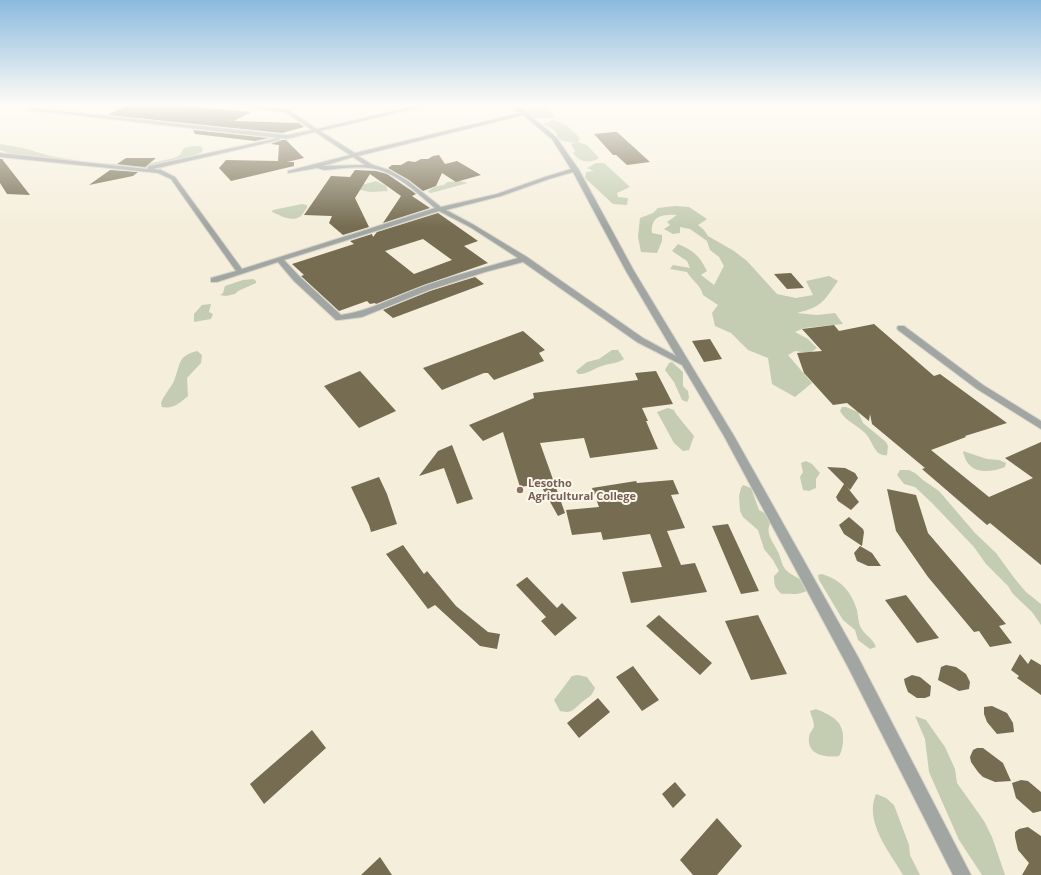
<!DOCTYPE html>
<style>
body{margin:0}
canvas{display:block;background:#fcf8ec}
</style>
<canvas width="1041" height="875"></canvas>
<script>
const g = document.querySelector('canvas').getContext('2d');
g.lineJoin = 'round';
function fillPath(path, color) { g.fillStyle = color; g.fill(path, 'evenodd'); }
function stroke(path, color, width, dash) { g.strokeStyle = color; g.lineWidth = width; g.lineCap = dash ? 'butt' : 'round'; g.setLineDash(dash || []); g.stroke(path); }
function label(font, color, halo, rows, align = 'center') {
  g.font = font + ' "Open Sans",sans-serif'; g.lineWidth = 4; g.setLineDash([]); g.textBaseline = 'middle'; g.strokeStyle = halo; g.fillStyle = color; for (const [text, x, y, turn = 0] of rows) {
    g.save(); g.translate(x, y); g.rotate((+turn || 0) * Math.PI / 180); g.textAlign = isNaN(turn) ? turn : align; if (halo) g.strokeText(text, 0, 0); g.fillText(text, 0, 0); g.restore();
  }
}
const built = new Path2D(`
 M0 104H1041V875H0Z`);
const green = new Path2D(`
 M527 104H544L555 118H525L528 114 523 106 528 105Z
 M552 120 566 125 580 138 578 142 587 145 599 158C590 164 579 162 573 153L575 151 571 144 576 143 563 141 559 139 555 131 543 124Z
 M0 144 23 148 50 156 92 163 143 165 174 158 180 155 184 148C190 146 198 144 203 148L202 152C189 158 167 168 154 170L46 159C30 155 14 156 0 150Z
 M596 163H604L630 187 617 193 618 197 628 198 627 205 613 204 585 178 586 172 594 171 587 168Z
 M376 181 386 186 388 191 370 192 351 188Z
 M460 181 468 183 431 193 428 192C430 188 439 185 444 185L447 182Z
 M302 204 307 205V208C305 210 303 214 301 216 291 223 280 215 272 212L273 210Z
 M675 206 689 207 707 219 698 225 704 230 708 236 734 251 747 261 777 294 796 298 813 295 806 281 829 276 838 281C824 301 822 307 797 313L817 315 835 313 843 324 804 328 795 332 808 339 817 348 810 353 795 351 788 355 812 383 795 397 772 384 768 358 748 350 731 333 715 326 712 313 718 305 703 295C700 284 692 281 687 272L670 269 673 265 690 268 687 261 672 251 678 244C694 251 699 255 707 271L701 275 714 285 724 266 719 257 710 250 707 241 690 229 680 227V233L673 234 664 229 670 225 667 222 677 215C663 214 650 216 652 233L662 235V241L657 253 641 252 638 237 640 218 653 213 658 208Z
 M253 279 256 281V283L238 291 235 294 226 296 220 295 223 293 225 286 243 280Z
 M211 304 209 312 213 314 211 319 194 322V314L202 305Z
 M612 350H618L624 359C617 364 610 363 602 366 594 368 587 375 578 374L576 371 587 362 599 359Z
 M197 351 202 355 201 363 187 378 188 396C180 403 173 409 162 407L161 403C164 395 170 389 174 381 181 364 177 356 197 351Z
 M672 362 683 372V386L688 391 689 398 687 402 682 400 674 382 665 370 669 363Z
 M842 407H846L858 412 863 423 886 442 888 446 887 455C875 457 873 442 866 434 858 425 846 422 840 411Z
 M668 408 674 410 676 414 694 436 689 450 683 451 674 443 657 412Z
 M963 451 987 459 999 460 1006 463 1005 467C987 474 967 474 963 451Z
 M806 461 812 464 820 473 816 479V488L809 491 803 490 800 477 803 472 801 463Z
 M900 470H909L915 473 923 480 939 491 975 533 996 553 1015 579 1026 592 1041 604V625L1032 612 1013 594 1008 586 986 564 974 547 932 503 915 487 904 484 897 475Z
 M743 485 751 488 759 510 768 515 772 520C763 533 774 542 779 554 781 559 782 565 785 569 795 580 800 573 807 591 794 596 794 593 782 594 775 589 774 585 774 576L779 571 773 560 764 549 758 530 743 517 740 511 739 496 741 488Z
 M822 574C841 580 851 591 857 610 858 615 858 621 860 626 864 635 872 637 876 647L870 649 858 640 855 630 843 620 819 580 818 575Z
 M578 675 587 677 595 688C591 697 590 696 582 702 574 709 572 714 560 711L554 700 572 676Z
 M816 709C833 716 845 722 843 742 842 748 842 751 839 756 826 758 807 755 809 738 809 733 813 730 814 726 814 722 811 715 810 711Z
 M915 716 926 720 945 747 955 769 957 783 984 821 992 837 1005 875H982L959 840 929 772 925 739Z
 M876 794 886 798 894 805 909 845 910 855 920 875H903C889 851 864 822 876 794Z`);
const building = new Path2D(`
 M130 104H161L251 112 234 121 299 123 304 127 282 133 107 115Z
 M193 130 269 138 255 141 195 134Z
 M614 132H617L650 162 627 165 616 155H613L594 134Z
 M281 140H286L304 158 287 162H294V166L231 181 219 168 226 160 278 161 279 145 271 144Z
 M439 155 445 164 457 161 481 175 456 182 442 173 436 186 423 191 409 180 388 168 392 165H401L408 161 415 162 421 159H428L433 156Z
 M126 158H156L145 167 117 164Z
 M0 159H2L30 195 7 194 0 183Z
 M110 170 138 172 133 176 89 185Z
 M355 170 376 171 387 174 412 191 416 194 412 196 430 208 383 223 401 196 370 174 355 198 369 227 343 235 329 223 332 216 304 215 331 176 350 177Z
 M438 213 478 241 464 246 488 263 424 285 376 304 375 303 370 304 367 301 339 311 301 276 304 275 292 264 354 244 350 241 372 234 373 237 377 232ZM423 239 452 260 414 274 385 251Z
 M791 273 804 288 787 289 774 274Z
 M475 277 484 284 393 318 383 310 430 291Z
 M874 324 934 376 940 374 1007 423 965 436 966 437 931 450 989 497 1033 478 1005 458 1041 442V565L990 523 987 525 922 469 925 468 872 424 870 414 869 421 847 403 833 405 804 373 797 353 822 351 802 329 834 325 839 331Z
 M523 331 545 350 539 353 544 361 494 380 488 373H484L442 390 423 368Z
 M710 339 722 359 704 362 692 341Z
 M360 371 396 411 359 428 324 386Z
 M656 371 673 404 642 408 648 421H646L658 449 590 458 584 438 540 443 565 513 558 516 540 484 520 487 503 432 483 441 469 425 534 398 533 393 638 380 635 373Z
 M452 445 473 499 457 504 444 468 419 476 438 451Z
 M827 467 845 468 855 473 858 478 850 490 847 487 859 502 851 510 838 501 836 497 844 484Z
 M379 477 387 494 397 524 371 532 369 525 351 487Z
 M673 480 679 494 671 495 685 528 667 531 681 565 695 563 707 592 631 603 622 572 662 567 650 534 603 540 601 532 572 535 566 510 599 507 592 488 636 481 637 483Z
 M887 489 916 495 928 533 1006 624 999 626 1012 643 990 647 979 631 974 632 928 577 896 531Z
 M849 517 863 529 864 532 862 546 844 534 839 525Z
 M728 524 759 591 741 594 712 526Z
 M403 545 424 574 427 571 456 606 488 632 500 634 497 649 480 646 435 605 428 609 386 554Z
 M860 546 872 553 881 566H868L857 561 854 553Z
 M527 577 557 608 562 603 577 618 555 636 541 621 546 617 516 585Z
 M906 595 939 638 917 643 885 600Z
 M659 615 712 663 700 675 646 626Z
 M758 615 787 674 751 680 725 621Z
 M1020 654 1028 664 1031 659 1041 665V695L1017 678 1019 676 1011 670Z
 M946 665 956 667 966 674 970 682 969 689 959 691 938 680 941 667Z
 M633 666 659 700 642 711 616 677Z
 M912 675 920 677 931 686 930 696 925 698H917L908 692 905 684 904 679Z
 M598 698 610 712 579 738 567 723Z
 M992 706 1007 713 1013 723 1014 732 997 734 987 722 984 714V707Z
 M312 730 326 748 264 804 250 784Z
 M977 748H983L1003 763 1011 781 995 782 983 777 978 772 971 762 970 757 973 750Z
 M1021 780 1028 781 1041 792V811L1033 813 1016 798 1012 783Z
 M675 782 686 795 673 808 662 794Z
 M717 818 742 846 717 875H693L680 860Z
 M1028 827 1041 836V875H1022L1029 863 1018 850 1015 837V832L1019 829Z
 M380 857 392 875H361Z`);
const minor = new Path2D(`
 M225 104H240L288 110 317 129 424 104H433L320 131 355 153 520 113 513 109 510 104H514L526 112 556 137 579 170 634 271 734 436 858 657 971 875H953L848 667 724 436 682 365 637 342 523 262 485 272 429 290 362 317 339 320H336L294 281 278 262 217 282H211V278L236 271 171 179 158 173 0 157V153L147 169 149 166 278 138 29 110 31 108 287 135 312 130 285 112ZM523 115 552 139 571 169 545 177 497 194 441 207 408 181 389 170 373 165 358 156ZM315 132 350 155 288 171V173L317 168 324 170C339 169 356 166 370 168 394 170 418 194 435 208L242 269 175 177 161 170 153 169 280 140 279 138 287 139ZM353 157 365 165 323 166ZM573 172 626 271 676 356 643 338 527 257 474 225 446 210 501 196 549 179ZM439 211 470 227 518 258C486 267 455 275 424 286 396 296 370 311 341 315L300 277 284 260Z
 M898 326H904L983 385 1041 421V429L977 389 898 330 897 328Z`);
const markers = [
 [520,490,4,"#8d6e63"]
];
const educationNames = [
 ["Lesotho",528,484],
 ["Agricultural College",528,497]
];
fillPath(built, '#f4eedb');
fillPath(green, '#c4cdb2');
fillPath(building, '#756c51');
stroke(minor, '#d6d2c8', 2);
fillPath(minor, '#a1a6a3');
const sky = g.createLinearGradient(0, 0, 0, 227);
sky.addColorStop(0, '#8bbade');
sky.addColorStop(0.46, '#fefcf6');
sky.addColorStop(1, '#fefcf600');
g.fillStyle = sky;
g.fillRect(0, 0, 1041, 227);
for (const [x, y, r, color] of markers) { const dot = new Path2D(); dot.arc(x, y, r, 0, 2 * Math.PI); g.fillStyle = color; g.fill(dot); stroke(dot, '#fcf8ec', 1.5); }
label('bold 11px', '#785e54', '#fcf8ec', educationNames, 'left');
</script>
